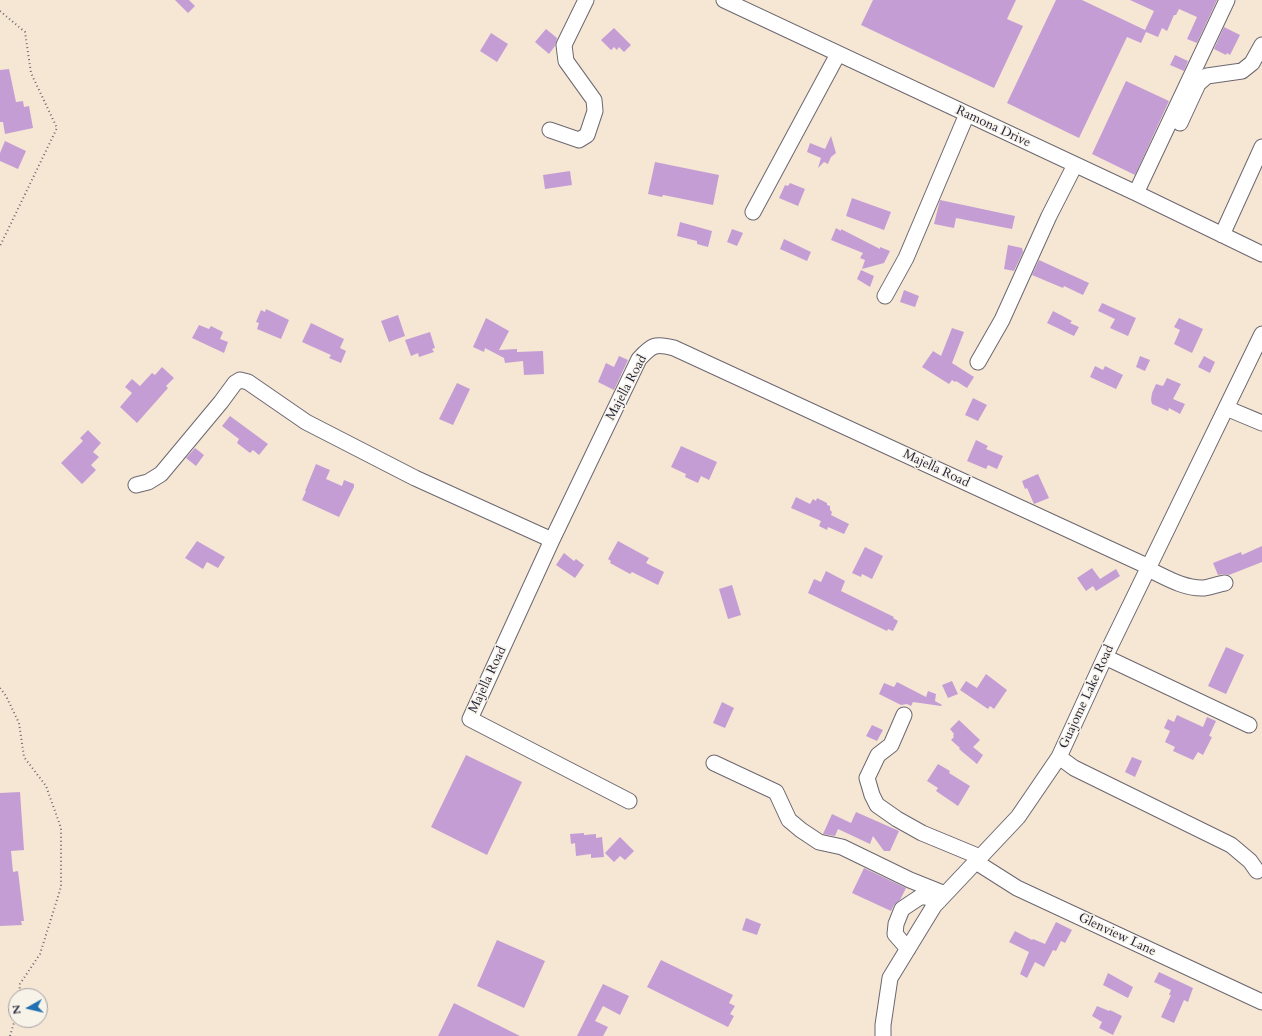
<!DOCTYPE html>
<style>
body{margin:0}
#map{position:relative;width:1262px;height:1036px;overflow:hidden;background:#f5e7d3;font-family:Cardo,serif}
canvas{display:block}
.north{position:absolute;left:8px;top:988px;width:40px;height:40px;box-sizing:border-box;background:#f7f3e8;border:1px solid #a29fa3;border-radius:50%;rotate:262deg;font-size:11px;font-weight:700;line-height:16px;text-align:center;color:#22223b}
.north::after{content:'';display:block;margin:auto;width:14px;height:18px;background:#1f6fb2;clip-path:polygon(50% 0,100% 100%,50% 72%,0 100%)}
</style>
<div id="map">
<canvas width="1262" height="1036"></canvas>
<div class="north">N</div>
</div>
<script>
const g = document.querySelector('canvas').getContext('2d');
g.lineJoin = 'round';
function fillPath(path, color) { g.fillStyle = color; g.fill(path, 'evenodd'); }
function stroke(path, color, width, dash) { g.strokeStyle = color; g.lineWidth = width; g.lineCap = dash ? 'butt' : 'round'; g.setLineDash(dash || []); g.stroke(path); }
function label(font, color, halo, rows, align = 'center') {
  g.font = font + ' Cardo,serif'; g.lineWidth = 3; g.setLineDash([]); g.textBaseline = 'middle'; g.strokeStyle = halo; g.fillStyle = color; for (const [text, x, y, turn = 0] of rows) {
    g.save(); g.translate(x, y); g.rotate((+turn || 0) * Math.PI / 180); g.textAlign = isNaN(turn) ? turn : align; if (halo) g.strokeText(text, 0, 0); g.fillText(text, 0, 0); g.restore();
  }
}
const building = new Path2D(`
 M175 0H189L195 6 188 13Z
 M873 0H1016L1007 19 1023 26 994 88 861 25Z
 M1056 0H1082L1145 30 1154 11 1130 0H1217L1197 43 1187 39 1197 17 1179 9 1176 15H1174L1167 31 1162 28 1158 37 1146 32 1141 43 1127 37 1079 138 1007 103Z
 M1224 27 1240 35 1230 55 1227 53 1226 55 1214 49Z
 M614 28 631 45 624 52 619 47 617 50 614 47 611 50 601 40Z
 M546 29 557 38 555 46 549 54 535 42Z
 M491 33 508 44 497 62 480 51Z
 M1175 55 1188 61 1184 71 1170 65Z
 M9 69 16 102 23 101 24 107 29 106 33 128 5 134 3 122H0V70Z
 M1126 81 1169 101 1135 175 1092 154Z
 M831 136 836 153 831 157 828 164 824 162 818 168 821 158 807 152 810 143 825 149Z
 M5 141 26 151 18 169 0 161V153Z
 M655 162 719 175 713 205 663 195 662 197 648 194Z
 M570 171 572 185 545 189 543 175Z
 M790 183 805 189 798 206 779 198 785 185 788 186Z
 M852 198 891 212 884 230 846 216Z
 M940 200 1015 216 1012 229 956 218 954 228 934 224Z
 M680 222 712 231 708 247 697 244V241L677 236Z
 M836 228 841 231V229L880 249V247L890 251 884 263 862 269 865 260 860 258 863 253 831 240Z
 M732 229 743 233 737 246 727 242Z
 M784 239 811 252 807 261 780 249Z
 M1008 245 1022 248 1023 252 1014 271 1004 269Z
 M1039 260 1089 283 1083 295 1064 286 1063 288 1032 275Z
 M861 270 874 276 870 287 857 279Z
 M904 290 919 296 915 307 900 302Z
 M1102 303 1136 318 1128 336 1110 328 1115 319 1098 311Z
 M266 309 289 320 281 339 257 329 259 323 256 322 261 310 265 312Z
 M1053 311 1072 321 1070 323 1079 327 1074 336 1047 323Z
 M398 315 405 336 389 342 381 321Z
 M486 318 509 331 499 350 517 349V352L543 351 544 374 524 375 523 361 505 363 504 358 485 348 484 352 473 347Z
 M1179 318 1203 329 1192 353 1174 344 1180 330 1174 327Z
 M311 323 344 339 340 348 346 351 341 363 329 358 331 355 302 342Z
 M199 325 209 329 211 326 223 332 220 339 228 342 224 353 192 338Z
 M952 328 964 332 952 363 974 377 967 388 956 381 955 382 952 380 949 384 922 367 933 351 941 356Z
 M430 332 435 348 432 349 434 352 419 357 418 353 411 356 405 340Z
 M619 356 628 360 614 390 598 382 606 363 614 367Z
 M1140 356 1150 360 1145 371 1136 367Z
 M1204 356 1215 362 1210 373 1198 367Z
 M1095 366 1103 370 1105 366 1123 375 1116 389 1090 377Z
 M162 367 174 378 166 386 168 388 137 423 120 407 132 393 125 387 132 379 140 386 152 373 155 375Z
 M1167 378 1181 384 1173 399 1185 404 1180 414 1169 408 1168 411 1152 404 1151 400 1152 393 1156 384 1163 386Z
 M457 383 470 389 453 425 439 419Z
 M973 398 987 405 978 421 965 415Z
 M230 416 268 444 259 455 253 450 250 453 237 443 239 439 222 426Z
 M88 430 101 443 93 452 99 457 91 465 96 470 82 484 61 463 83 441 80 438Z
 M976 440 988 446 986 449 1003 456 997 469 988 465 986 469 967 461Z
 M681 446 717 462 709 480 701 476 698 483 685 477 686 474 671 467Z
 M195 448 204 455 196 466 186 458Z
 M316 464 330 470 326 479 342 486 344 480 354 484V487L339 517 302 500 306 491H305Z
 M1038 474 1049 498 1034 504 1027 488 1025 489 1022 481Z
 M796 497 810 504 813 499 816 501 817 498 827 503V505L830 506V510L832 512 831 515 849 524 844 534 828 527 827 530 819 526 821 521 791 508Z
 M197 541 225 557 218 568 207 562 203 569 185 558Z
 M618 541 649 558 646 563 664 572 658 585 632 572 630 574 610 563 611 561 608 559Z
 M1262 546V562L1229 575 1224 574 1218 575 1213 563 1241 552 1242 555Z
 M865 547 883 556 872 579 862 574 861 577 852 573Z
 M564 553 574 561 576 559 584 565 575 578 556 565Z
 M1092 568 1100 579 1116 569 1120 576 1096 591 1093 586 1086 591 1077 578Z
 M826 571 845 581 841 591 894 617 893 618 898 621 893 631 888 629 887 631 808 593 814 579 821 582Z
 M732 585 741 615 728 619 719 589Z
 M1226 647 1244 655 1226 694 1208 686Z
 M986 674 1007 690 994 709 990 706 988 709 960 690 966 681 977 688Z
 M952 681 958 694 948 698 942 685Z
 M897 682 926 697 928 691 936 694 935 701 942 705 941 706 913 702 911 706 907 704 901 705 879 694 884 683 894 687Z
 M722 702 734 708 725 728 713 723Z
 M1177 715 1203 727 1207 717 1216 721 1209 736 1212 737 1203 755 1198 752 1193 760 1173 751 1175 747 1165 742 1170 731 1164 728 1168 719 1174 722Z
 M959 720 980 740 973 747 983 755 977 764 959 749 960 748 951 740 954 737 953 736 954 734 950 729Z
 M872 725 883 730 877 741 866 736Z
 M466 755 522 782 487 855 431 827Z
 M1132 757 1142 761 1135 777 1125 772Z
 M938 764 950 771 949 773 970 786 958 806 936 791 938 788 927 781Z
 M20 792 24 850 11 851 13 872 18 871 24 921H21L22 925 0 926V793Z
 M856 812 899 831 890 851H884L873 836 870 844 838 829 835 836 823 834 832 814 851 823Z
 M584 833V835L596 834V838L602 837 604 857 591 858V854L576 856 575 843 571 844 570 834Z
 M620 837 634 851 625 860 620 856 614 862 605 853Z
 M864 868 906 888 900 900 894 905 891 911 852 893Z
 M746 918 761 924 757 935 742 930Z
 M1056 922 1072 930 1065 943 1061 941 1056 951 1053 950 1044 967 1035 962 1027 978 1020 974 1029 952 1009 942 1015 931 1032 940 1033 939 1045 944Z
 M497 940 545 961 524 1008 477 986Z
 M661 960 733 995 729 1003 735 1006 730 1014 734 1016 728 1027 647 987Z
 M1159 972 1193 988 1188 1002 1184 1000 1174 1023 1161 1017 1171 995H1169L1171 990 1154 982Z
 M1108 973 1133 987 1128 998 1103 985Z
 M603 984 629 996 620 1015 603 1006 595 1021 608 1027 603 1036H577Z
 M454 1003 520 1036H438Z
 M1097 1006 1109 1011 1110 1010 1122 1016 1113 1035 1099 1028 1102 1022 1092 1016Z`);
const path = new Path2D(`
 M0 11 25 32 31 73 57 128 0 246
 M0 688 6 696 19 723 24 757 46 786 61 828V887L40 954 20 984 19 996
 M10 1036 16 1016`);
const minor = new Path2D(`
 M724 0 1136 193 1262 254
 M1180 123 1198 84 1207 76 1242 71 1252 63 1262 45
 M550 130 579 140 587 135 595 111 594 100 566 61 564 45 586 0
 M1136 193 1227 0
 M753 212 838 54
 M1222 235 1262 147
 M885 296 906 258 967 114
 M978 362 1002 320 1049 216 1075 165
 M1226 408 1262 423
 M136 485 148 482 161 474 221 402 235 383 240 380 248 382 306 422 415 478 552 540
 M1148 569C1165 577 1184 589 1204 588 1211 587 1218 584 1225 583
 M1105 657 1249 725
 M904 715 891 745 878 755 867 778 872 795 877 805 897 819 922 833 980 857
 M1059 757 1074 768 1231 845 1250 861 1257 871
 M714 763 776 792 789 820 801 830 819 842 842 847 910 880 945 894
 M629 801 470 719 552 540 639 359C652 345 655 343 674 348L1149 567
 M976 862 1017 888 1262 1002
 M908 949 895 934 896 924 902 909 920 897H926L939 901
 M883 1036V1025L890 978 934 906 1018 817 1059 757 1105 657 1262 334`);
const streetNames = [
 ["Ramona Drive",993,127,25],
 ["Majella Road",627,388,-62],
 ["Majella Road",936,469,25],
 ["Majella Road",488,680,-65],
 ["Guajome Lake Road",1087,697,-65],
 ["Glenview Lane",1117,935,25]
];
fillPath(building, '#c59dd5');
stroke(minor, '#6c6770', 17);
stroke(path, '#6c6770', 2, [1, 3]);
stroke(minor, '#fff', 15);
label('13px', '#22223b', '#f7f3e8', streetNames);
</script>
